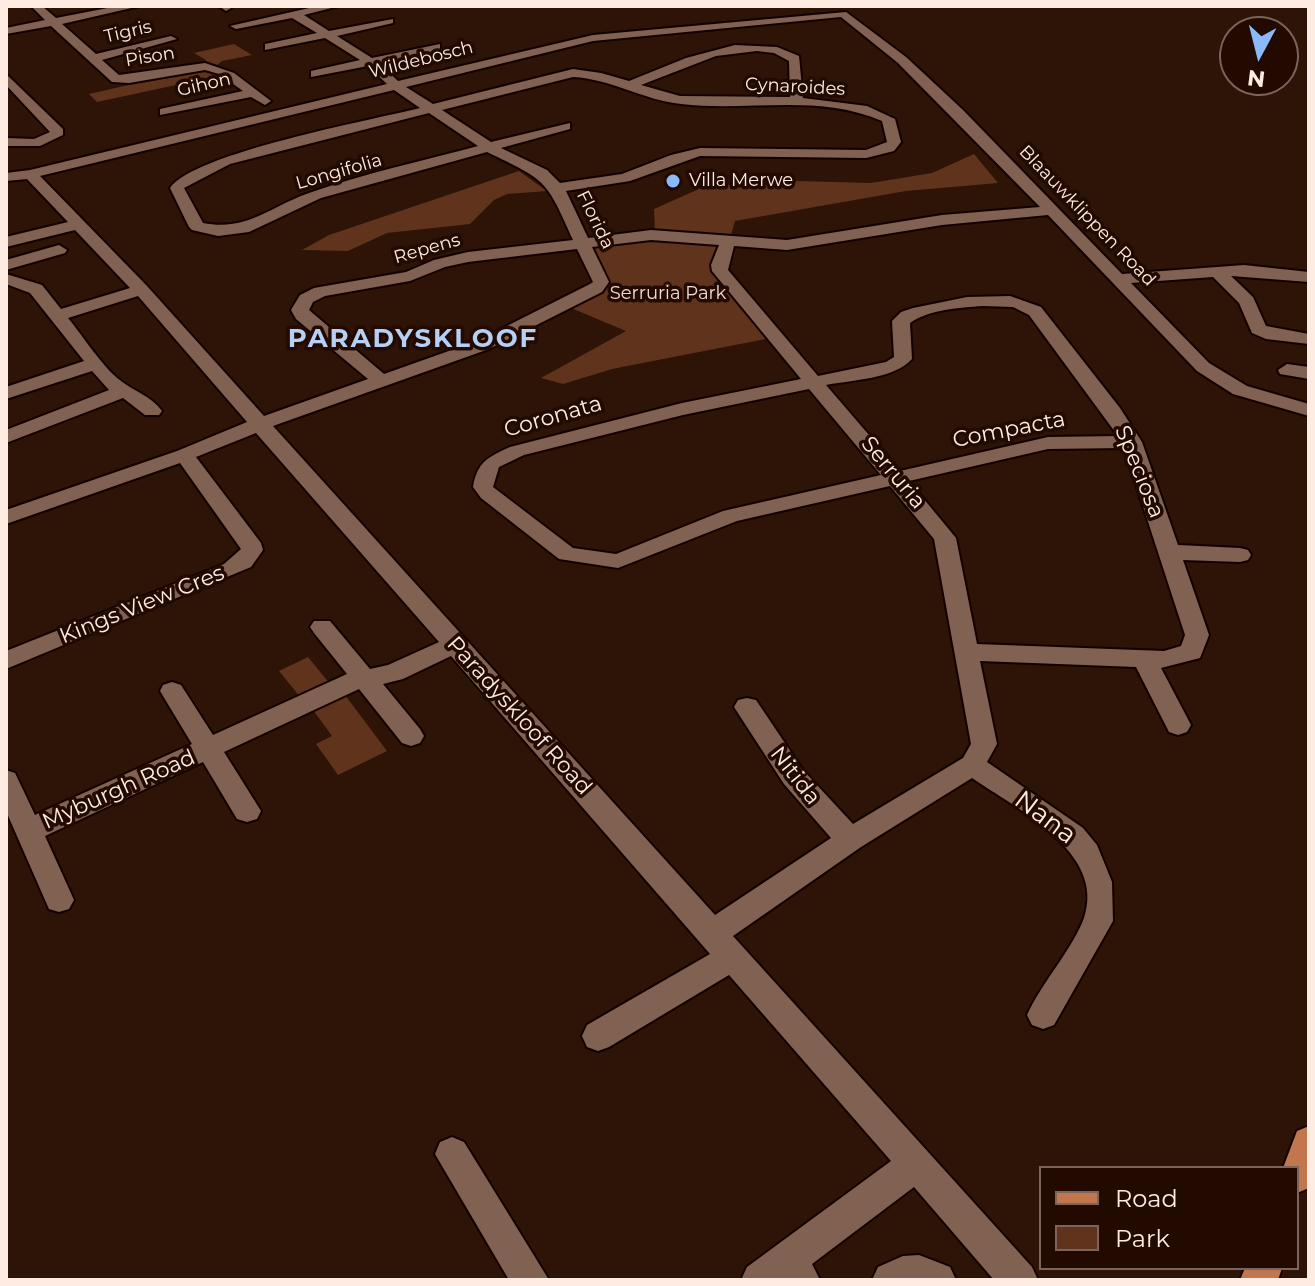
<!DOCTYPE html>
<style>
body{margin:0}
#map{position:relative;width:1315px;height:1286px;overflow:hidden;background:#2d1407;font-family:Montserrat,sans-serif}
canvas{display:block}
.frame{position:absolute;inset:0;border:8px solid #feece3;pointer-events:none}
.legend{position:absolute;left:1039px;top:1166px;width:260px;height:104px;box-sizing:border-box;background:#220a01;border:2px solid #7a645b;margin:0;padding:10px 14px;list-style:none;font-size:24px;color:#feece3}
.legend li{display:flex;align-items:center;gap:16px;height:40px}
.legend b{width:40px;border:2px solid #7a645b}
.north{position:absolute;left:1219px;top:16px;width:80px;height:80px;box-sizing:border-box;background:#220a01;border:2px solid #7a645b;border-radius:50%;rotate:187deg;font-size:22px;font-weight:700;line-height:32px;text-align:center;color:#feece3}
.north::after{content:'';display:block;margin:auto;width:28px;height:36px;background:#8bbafc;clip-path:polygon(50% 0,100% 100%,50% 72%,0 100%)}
</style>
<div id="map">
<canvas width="1315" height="1286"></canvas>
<div class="frame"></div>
<ul class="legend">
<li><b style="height:10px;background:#c2764e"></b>Road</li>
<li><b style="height:22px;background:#5f331c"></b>Park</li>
</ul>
<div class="north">N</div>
</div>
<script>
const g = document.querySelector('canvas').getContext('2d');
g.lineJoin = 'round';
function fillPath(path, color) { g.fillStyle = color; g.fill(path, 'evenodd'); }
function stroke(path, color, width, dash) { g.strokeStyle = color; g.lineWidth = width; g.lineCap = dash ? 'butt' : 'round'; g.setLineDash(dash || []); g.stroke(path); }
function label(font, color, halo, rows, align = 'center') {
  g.font = font + ' Montserrat,sans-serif'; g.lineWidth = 7; g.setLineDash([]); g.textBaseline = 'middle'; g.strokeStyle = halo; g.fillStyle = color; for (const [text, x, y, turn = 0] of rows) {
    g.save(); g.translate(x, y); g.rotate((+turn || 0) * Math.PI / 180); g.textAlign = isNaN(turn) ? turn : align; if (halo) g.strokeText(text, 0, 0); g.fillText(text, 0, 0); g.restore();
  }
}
const green = new Path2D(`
 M234 44 252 55 222 61 214 68 201 67 206 60 194 53Z
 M190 71 212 72 218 76 97 102 89 94Z
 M974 154 998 183 906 191 735 221 730 238 655 231 654 209 710 184 761 186 760 180 871 183 932 173Z
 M519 171 547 191 507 194 494 200 470 224 387 233 348 251 302 250 329 235Z
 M651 235 728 241 719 264 776 337 612 369 563 384 541 378 626 331 564 305 596 288 582 242Z
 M308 657 330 684 301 698 279 671Z
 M345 695 387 751 338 775 316 744 332 736 313 710Z`);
const minor = new Path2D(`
 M31 6H42L56 18 118 6H140L62 24 96 54 171 36 177 39 102 60 119 75 205 63 234 73 271 101 265 105 251 97 160 115V109L243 91 219 74 205 70 129 83 112 82 51 26 6 34V28L45 20Z
 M219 6H230L231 8 226 11Z
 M318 6H339L304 15 329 31 393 19V23L337 36 372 58 440 44V50L379 63 398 81 593 35 846 12 906 57 963 110 1122 274 1244 265 1309 272V282L1231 276 1253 297 1266 326 1309 334V344L1266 339 1252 333 1239 303 1213 277 1131 283 1209 363 1247 386 1309 404V416L1233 394 1197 371 1048 215 942 225 787 250 734 246 728 270 818 376 886 362 894 357 892 321 901 312 913 308 967 297 1010 296 1041 307 1120 408 1142 442 1178 545 1240 548 1248 550 1251 555 1248 560 1240 562 1183 560 1209 635 1200 658 1161 668 1191 725 1187 732 1178 735 1169 732 1136 667 980 661 997 744 987 762 1083 828 1097 845 1112 882 1113 921 1054 1025 1043 1029 1032 1025 1027 1015C1041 984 1073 948 1084 918 1107 852 1015 808 972 778L861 847 733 936 1032 1267 1038 1280H994L914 1187 812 1264 820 1280H741L747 1267 891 1161 729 975 609 1047 598 1051 587 1047 582 1036 587 1025 710 954 451 656 403 679 383 684 420 729 424 736 420 743 411 746 402 743 359 689 224 752 261 811 257 819 247 822 237 819 203 762 45 836 74 900 69 909 59 912 49 909 6 811V770L15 773 35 815 192 744 160 691 163 685 172 682 181 685 213 735 347 674 314 633 310 627 314 621H330L370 669 388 665 439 642 256 433 196 457 261 543 263 550 251 567 6 669V651L224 564 241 549 180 463 6 524V510L177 451 247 422 138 296 68 318C83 336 103 368 121 381 135 392 151 396 162 411L159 415H145L123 398 6 443V430L109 390 92 371 6 399V387L84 361 30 293 6 284V274L42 285 61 309 130 288 75 230 6 247V237L68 222 27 179 6 181V173L30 170 387 84 368 66 311 77V71L360 60 325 38 265 50V44L317 33 292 18 236 29 230 26ZM841 17 898 63 1040 207 942 215 787 240 651 230 588 238 566 191 630 181 700 156 866 158 894 151 901 142 895 119 867 106 803 98 799 56 777 47 735 45 686 58 629 81 601 73 573 69 433 104 406 87 593 41ZM757 51 774 53 789 61 790 97 680 96 641 85 716 56ZM573 77C611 79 643 100 681 104 748 112 818 93 882 121L887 142 866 150 700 148 671 155 622 174 560 183 547 170 501 148 570 129V123L491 142 442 110ZM394 90 420 108C372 120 194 153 170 188L189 227 192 230 218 236 249 232 321 198 487 152C547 181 546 179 573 240L468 252 434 260 406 272 314 288 300 295 291 310 296 319 368 379 264 416 147 286 40 176ZM429 113 478 146C423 161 365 173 312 192 272 205 248 232 203 223L184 188 230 164ZM651 240 719 245 711 265 712 271 801 379 682 403 510 447C488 457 477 462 473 487L481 498 559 559 618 568 737 521 890 486 934 539 971 744 963 758 853 824 803 770 756 700 747 698 738 700 734 707 784 784 831 838 715 915 273 426 489 349 602 292 609 282 592 247ZM577 249 593 282 590 284 477 341 384 374 309 310 313 302 325 296 410 281 445 267 468 262ZM983 306 1013 307 1029 315 1118 436 1048 437 900 471 826 385C852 380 894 379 912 359L910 323C930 309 959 308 983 306ZM809 389 881 475 723 511 616 554 573 548 493 487 499 467 524 455 683 415ZM1124 448 1185 635 1181 646 1164 651 977 644 956 538 909 481 1048 449Z
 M6 74 63 129V135L40 146H6V138L34 139 50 132 6 85Z
 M59 245 67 250 65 253 6 270V260Z
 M1287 364 1309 367V379L1280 374 1278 370Z
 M452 1137 464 1142 549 1280H509L435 1154 440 1142Z
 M919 1255 950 1267 956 1280H872L878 1267 903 1256Z`);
const major = new Path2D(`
 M1309 1126V1188L1297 1193V1168H1283L1297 1131Z
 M1245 1268H1282L1278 1280H1240Z`);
const markers = [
 [673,181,8,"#8bbafc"]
];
const farStreetnames = [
 ["Tigris",128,32,-13],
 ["Pison",150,57,-9],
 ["Wildebosch",421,60,-14],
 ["Gihon",204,85,-13],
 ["Cynaroides",795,87,3],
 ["Longifolia",339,172,-16],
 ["Blaauwklippen Road",1087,216,46],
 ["Florida",595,220,64],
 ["Repens",427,249,-16]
];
const farPoinames = [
 ["Villa Merwe",689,181]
];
const farParknames = [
 ["Serruria Park",668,294]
];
const streetNames = [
 ["Coronata",553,417,-16],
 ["Compacta",1009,430,-11],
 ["Speciosa",1139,472,68],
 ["Serruria",893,473,50],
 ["Kings View Cres",142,605,-22],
 ["Paradyskloof Road",519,716,48],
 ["Nitida",795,776,52],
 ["Myburgh Road",119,790,-24]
];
const farDistrictnames = [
 ["PARADYSKLOOF",413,339]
];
const nearStreetnames = [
 ["Nana",1045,818,37]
];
fillPath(green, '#5f331c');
stroke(minor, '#130100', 4);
stroke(major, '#130100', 4);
fillPath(minor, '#806152');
fillPath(major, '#c2764e');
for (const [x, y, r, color] of markers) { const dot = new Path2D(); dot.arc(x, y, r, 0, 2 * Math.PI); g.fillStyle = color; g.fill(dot); stroke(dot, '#220a01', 3); }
label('18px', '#feece3', '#220a01', farStreetnames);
label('18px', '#feece3', '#220a01', farPoinames, 'left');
label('18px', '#f1dcd1', '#220a01', farParknames);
label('22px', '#feece3', '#220a01', streetNames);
g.letterSpacing = '2px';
label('bold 26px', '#b5cff5', '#220a01', farDistrictnames);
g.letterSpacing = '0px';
label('26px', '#feece3', '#220a01', nearStreetnames);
</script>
